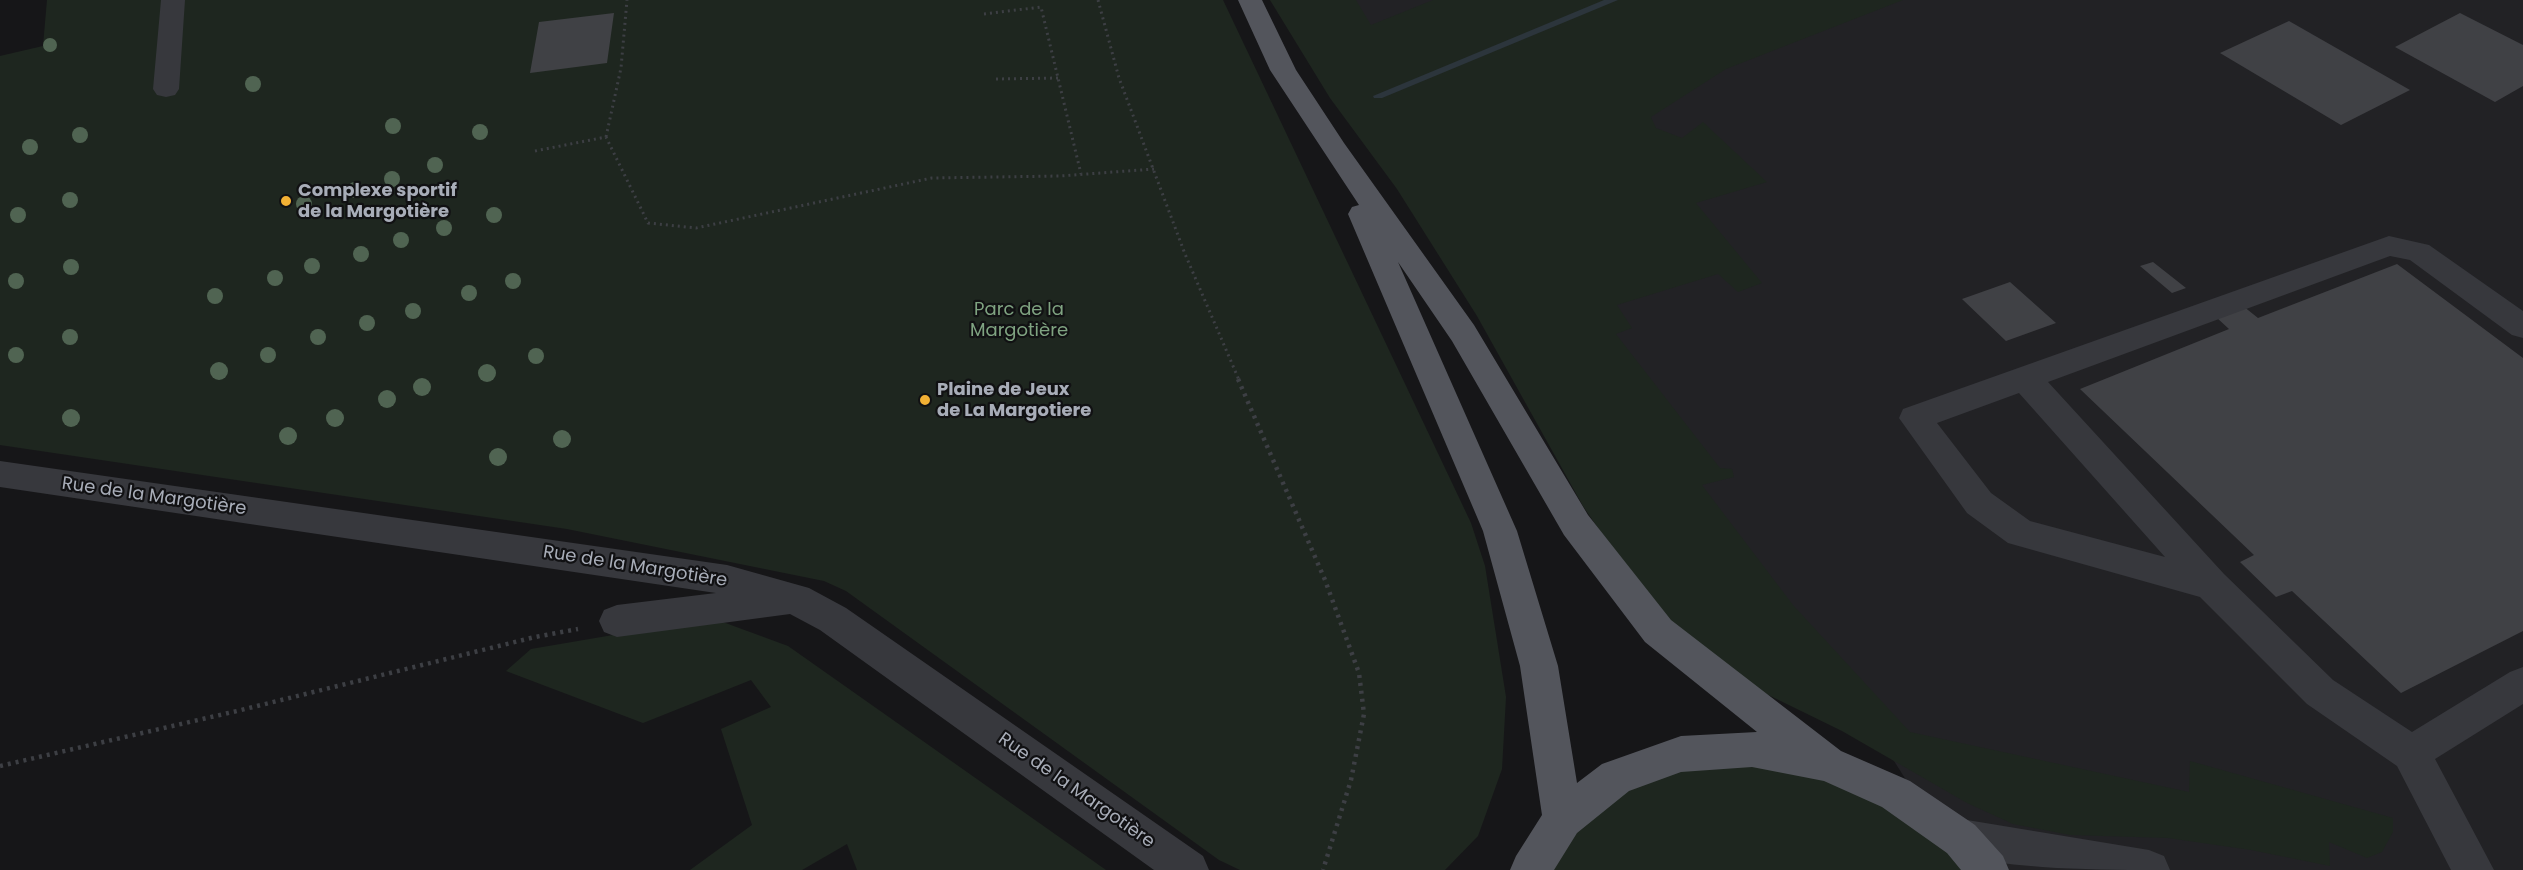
<!DOCTYPE html>
<meta charset="utf-8">
<style>
body{margin:0}
canvas{display:block;background:#161618}
</style>
<canvas width="2523" height="870"></canvas>
<script>
const g = document.querySelector('canvas').getContext('2d');
g.lineJoin = 'round';
function fillPath(path, color) { g.fillStyle = color; g.fill(path, 'evenodd'); }
function stroke(path, color, width, dash) { g.strokeStyle = color; g.lineWidth = width; g.lineCap = dash ? 'butt' : 'round'; g.setLineDash(dash || []); g.stroke(path); }
function label(font, color, halo, rows, align = 'center') {
  g.font = font + ' Poppins,sans-serif'; g.lineWidth = 4.5; g.setLineDash([]); g.textBaseline = 'middle'; g.strokeStyle = halo; g.fillStyle = color; for (const [text, x, y, turn = 0] of rows) {
    g.save(); g.translate(x, y); g.rotate((+turn || 0) * Math.PI / 180); g.textAlign = isNaN(turn) ? turn : align; if (halo) g.strokeText(text, 0, 0); g.fillText(text, 0, 0); g.restore();
  }
}
const built = new Path2D(`
 M1328 0H2523V870H1963L1870 723Z`);
const green = new Path2D(`
 M47 0H1223L1471 523 1485 566 1506 697 1502 769 1478 836 1445 870H1240L1219 860 846 591 824 581 567 529 0 445V56L43 46Z
 M1270 0H1356L1371 25 1433 0H1903L1726 69 1651 117 1656 128 1682 138 1703 122 1767 182 1696 203 1762 283 1738 292 1718 274 1617 305 1632 328 1616 334 1720 468 1732 469 1734 477 1702 485 1793 605 1910 732 2189 792 2190 761 2393 818V832L2382 852 2367 858 2329 842 2330 866 2251 850 2168 838 2070 835 2013 824 1967 803 1842 731 1748 685 1686 638 1643 594 1583 506 1477 316 1397 189 1330 98Z
 M720 621 788 646 1106 870H857L847 844 802 870H690L752 825 721 729 771 707 751 680 643 723 506 671 531 649 619 634Z
 M1681 754 1827 764 1988 870H1531L1563 819Z`);
const stream = new Path2D(`
 M1604 0H1618L1382 98H1374L1373 96Z`);
const building = new Path2D(`
 M614 13 607 63 530 73 539 22Z
 M2460 13 2523 45V86L2495 102 2395 47Z
 M2289 21 2317 37 2410 90 2341 125 2220 53Z
 M2153 262 2186 288 2172 293 2140 266Z
 M2397 264 2523 358V631L2401 693 2292 591 2276 597 2240 562 2254 555 2080 389 2229 329 2216 317 2243 306 2258 318Z
 M2010 282 2056 323 2006 341 1962 299Z`);
const pathFar1 = new Path2D(`
 M1098 0 1119 78 1185 254 1239 380
 M984 14 1041 7 1081 174
 M996 79 1058 78
 M606 137 621 68 627 0
 M535 151 606 137 648 223 696 228 932 178 1060 176 1154 169`);
const path = new Path2D(`
 M1238 379 1325 580 1359 673 1364 714 1351 780 1323 870
 M0 766 237 711 535 637 578 629`);
const minor = new Path2D(`
 M161 0H185L179 89 175 95 166 97 157 95 153 89Z
 M2389 236 2429 245 2523 311V338L2512 335 2410 260 2390 256 2048 382 2224 574 2333 680 2412 732 2510 672 2523 667V704L2435 759 2494 870H2451L2397 766 2307 704 2200 597 2008 543 1967 513 1899 418 1903 409ZM2019 393 2165 557 2030 521 1991 493 1937 423Z
 M0 461 727 565 809 588 846 608 1203 856 1209 870H1154L820 630 790 614 617 637 604 632 599 621 604 610 617 605 716 593 0 487Z
 M1961 819 2149 850 2164 856 2170 870C2099 870 2013 870 1947 853L1941 839 1947 825Z`);
const major = new Path2D(`
 M1238 0H1262L1296 70 1344 143 1474 325 1588 515 1671 620 1841 751 1910 781 1975 825 2003 856 2009 870H1961L1947 853 1882 807 1824 781 1752 767 1681 772 1629 791 1577 833 1554 870H1510L1516 856 1542 815 1520 666 1483 531 1348 214 1352 207 1359 205 1270 70ZM1398 262 1452 341 1564 535 1645 642 1757 732 1681 736 1602 764 1577 783 1558 666 1517 531Z`);
const trees = [
 [50,45,7],
 [253,84,8],
 [393,126,8],
 [480,132,8],
 [80,135,8],
 [30,147,8],
 [435,165,8],
 [392,179,8],
 [355,190,8],
 [70,200,8],
 [304,204,8],
 [18,215,8],
 [494,215,8],
 [444,228,8],
 [401,240,8],
 [361,254,8],
 [312,266,8],
 [71,267,8],
 [275,278,8],
 [16,281,8],
 [513,281,8],
 [469,293,8],
 [215,296,8],
 [413,311,8],
 [367,323,8],
 [70,337,8],
 [318,337,8],
 [16,355,8],
 [268,355,8],
 [536,356,8],
 [219,371,9],
 [487,373,9],
 [422,387,9],
 [387,399,9],
 [71,418,9],
 [335,418,9],
 [288,436,9],
 [562,439,9],
 [498,457,9]
];
const markers = [
 [286,201,6,"#f2b134"],
 [925,400,6,"#f2b134"]
];
const poiNames = [
 ["Complexe sportif",298,191],
 ["de la Margotière",298,212],
 ["Plaine de Jeux",937,390],
 ["de La Margotiere",937,411]
];
const parkNames = [
 ["Parc de la",1019,310],
 ["Margotière",1019,331]
];
const streetNames = [
 ["Rue de la Margotière",154,497,8],
 ["Rue de la Margotière",635,567,9],
 ["Rue de la Margotière",1076,791,35]
];
fillPath(built, '#222225');
fillPath(green, '#1e261f');
fillPath(stream, '#2c353c');
fillPath(building, '#404145');
stroke(pathFar1, '#3d3f44', 3, [2, 4]);
stroke(path, '#3d3f44', 4.5, [3, 5]);
fillPath(minor, '#37383d');
fillPath(major, '#53555c');
g.fillStyle = '#506452';
for (const [x, y, r] of trees) { g.beginPath(); g.arc(x, y, r, 0, 2 * Math.PI); g.fill(); }
for (const [x, y, r, color] of markers) { const dot = new Path2D(); dot.arc(x, y, r, 0, 2 * Math.PI); g.fillStyle = color; g.fill(dot); stroke(dot, '#111113', 2); }
label('bold 18px', '#a8adb8', '#111113', poiNames, 'left');
label('18px', '#7fa381', '#111113', parkNames);
label('18px', '#a8adb8', '#111113', streetNames);
</script>
